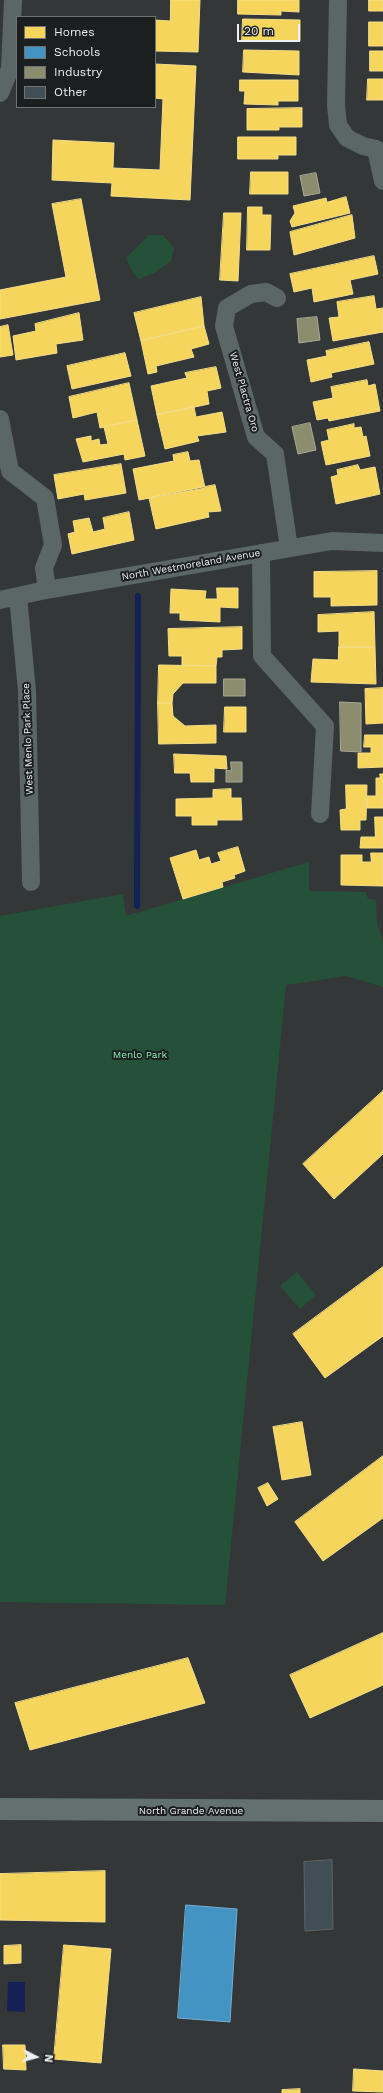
<!DOCTYPE html>
<style>
body{margin:0}
#map{position:relative;width:383px;height:2093px;overflow:hidden;background:#343738;font-family:"Work Sans",sans-serif}
canvas{display:block}
.legend{position:absolute;left:16px;top:16px;width:140px;height:92px;box-sizing:border-box;background:#1c1f1f;border:1px solid #707373;margin:0;padding:5px 7px;list-style:none;font-size:12px;color:#edf0f1}
.legend li{display:flex;align-items:center;gap:8px;height:20px}
.legend b{width:20px;border:1px solid #707373}
.north{position:absolute;left:16px;top:2037px;width:40px;height:40px;-webkit-text-stroke:3px #1c1f1f;paint-order:stroke;rotate:96deg;font-size:11px;font-weight:700;line-height:16px;text-align:center;color:#edf0f1}
.north::after{content:'';display:block;margin:auto;width:14px;height:18px;background:#edf0f1;clip-path:polygon(50% 0,100% 100%,50% 72%,0 100%)}
.scale{position:absolute;left:237px;top:24px;width:63px;height:18px;box-sizing:border-box;border:2px solid #edf0f1;border-top:0;padding-left:5px;font-size:12px;line-height:14px;white-space:nowrap;color:#edf0f1;-webkit-text-stroke:3px #1c1f1f;paint-order:stroke}
</style>
<div id="map">
<canvas width="383" height="2093"></canvas>
<ul class="legend">
<li><b style="height:11px;background:#f6d55c"></b>Homes</li>
<li><b style="height:11px;background:#4393c3"></b>Schools</li>
<li><b style="height:11px;background:#8c8c6e"></b>Industry</li>
<li><b style="height:11px;background:#424e55"></b>Other</li>
</ul>
<div class="north">N</div>
<div class="scale">20 m</div>
</div>
<script>
const g = document.querySelector('canvas').getContext('2d');
g.lineJoin = 'round';
function fillPath(path, color) { g.fillStyle = color; g.fill(path, 'evenodd'); }
function stroke(path, color, width, dash) { g.strokeStyle = color; g.lineWidth = width; g.lineCap = dash ? 'butt' : 'round'; g.setLineDash(dash || []); g.stroke(path); }
function label(font, color, halo, rows, align = 'center') {
  g.font = font + ' "Work Sans",sans-serif'; g.lineWidth = 4; g.setLineDash([]); g.textBaseline = 'middle'; g.strokeStyle = halo; g.fillStyle = color; for (const [text, x, y, turn = 0] of rows) {
    g.save(); g.translate(x, y); g.rotate((+turn || 0) * Math.PI / 180); g.textAlign = isNaN(turn) ? turn : align; if (halo) g.strokeText(text, 0, 0); g.fillText(text, 0, 0); g.restore();
  }
}
const green = new Path2D(`
 M149 235H163L174 248 171 261 154 273 139 279 132 271 126 258Z
 M309 862V891L366 892 368 899 376 900 377 924 383 942V987L346 976 286 985 225 1605 0 1602V916L123 894 126 916Z
 M297 1272 316 1295 300 1309 280 1286Z`);
const water = new Path2D(`
 M8 1982H25V2012L7 2011Z`);
const homes = new Path2D(`
 M171 0H200L198 52 155 51V20L170 21Z
 M238 0H299V12L281 11V15L238 14Z
 M369 0H383V11H369Z
 M243 19 300 20V41H242Z
 M369 22H383V46H369Z
 M244 50 299 51V75L243 72Z
 M370 51H383V71H370Z
 M155 64 196 66 190 200 111 196 112 183 52 180 53 140 114 143 113 168 160 170 163 99 155 98Z
 M368 79H383V100H367Z
 M240 80H298V101H278V105L244 104 245 91H240Z
 M302 108V127H279V130H247V109Z
 M238 137H296V155H278V159H238Z
 M251 172H288V194H250Z
 M346 197 350 213 292 227 290 221 295 213 293 206 326 198 327 202Z
 M81 199 100 300 0 319V290L66 277 52 204Z
 M248 207H262V215H271L270 250H247Z
 M224 213H241L238 281 220 280Z
 M352 215 355 238 294 255 290 232Z
 M374 256 378 274 350 280 353 294 314 302 312 288 294 292 290 274Z
 M374 296 376 309 383 308V332L333 341 329 318 339 317 337 302Z
 M201 297 204 326 141 341 134 313Z
 M79 313 83 340 56 344 57 353 16 360 13 336 36 331 35 324Z
 M8 325 13 355 0 357V327Z
 M204 326 209 344 191 349 194 357 156 366 157 372 148 374 141 341Z
 M369 342 374 364 331 373 332 377 311 382 307 360 327 356 326 351Z
 M125 353 131 376 72 389 67 366Z
 M216 367 221 388 207 391 209 404 157 415 151 386 187 378 185 373Z
 M367 380 368 386 375 384 380 411 329 421 328 418 317 420 313 402 333 398 331 387Z
 M129 383 137 420 100 428 97 412 73 418 69 397Z
 M194 407 196 417 222 412 226 432 197 436 199 441 165 449 157 415Z
 M137 420 145 456 125 460 124 454 83 462 76 439 91 436V441L99 439 100 445 108 444 104 427Z
 M354 424V428L361 427 363 437 366 436 370 456 326 465 321 442 329 440 327 430Z
 M188 452 190 461 199 460 205 488 139 500 133 469 174 461 173 455Z
 M121 464 126 493 85 500 84 494 58 499 54 475Z
 M358 465 360 470 375 467 380 494 336 504 331 477 338 475 337 470Z
 M215 485 221 511 208 512 209 517 156 529 149 498Z
 M129 512 134 540 72 554 68 534 75 532 73 521 89 518 93 532 105 529 103 518Z
 M377 571V605L331 606V597H314V572Z
 M217 588H238V608L220 607V622L180 620V613H170L171 589 206 591 205 599H217Z
 M374 612 375 647H339V631L318 632V615Z
 M242 627V649L222 650V657H217L216 666 182 665V656H169L168 629Z
 M339 647H375L376 684 311 682 313 659 338 660Z
 M159 665 216 666V683H183L173 694 172 703H158Z
 M383 688V723L366 724 365 689Z
 M158 703H172L173 716 185 726 216 725V743L159 744Z
 M225 707H246V732H224Z
 M365 735H383V767L358 768V753H371V747H364Z
 M174 754 226 756 227 769 214 768V782H191L190 773H175Z
 M380 774H383V808H367V796H376V778H380Z
 M346 785H367L366 820H360V830H341L340 810 346 809Z
 M231 789V798H241L242 820H217V825H192V816H176V799L213 798V790Z
 M375 817H383V848H360L361 837H375Z
 M238 847 245 871 234 875 235 878 222 882 223 887 183 899 170 858 196 850 199 860 209 857 211 864 221 861 218 853Z
 M371 853H383V886L341 885V855H362V862H371Z
 M383 1091V1154L334 1199 303 1164Z
 M383 1267V1336L325 1378 293 1334Z
 M302 1422 311 1475 282 1480 273 1427Z
 M383 1456V1518L323 1561 295 1522Z
 M268 1483 278 1499 267 1506 258 1488Z
 M383 1633V1685L310 1718 290 1675Z
 M188 1658 205 1703 30 1750 15 1703Z
 M105 1871V1922L0 1920V1874Z
 M21 1945V1963L4 1964V1946Z
 M64 1945 111 1949 101 2063 54 2059Z
 M3 2045H25L26 2070 4 2069Z
 M354 2069 383 2071V2092L353 2091Z
 M300 2089V2093H282V2090Z`);
const schools = new Path2D(`
 M186 1905 237 1909 230 2022 178 2018Z`);
const industry = new Path2D(`
 M316 173 320 193 304 196 300 176Z
 M317 317 320 340 299 343 297 319Z
 M310 423 316 450 298 454 292 427Z
 M224 679H245V696H224Z
 M340 702 361 703V752L341 751Z
 M231 762H242V782H226V770L231 771Z`);
const stream = new Path2D(`
 M137 906 138 596`);
const building = new Path2D(`
 M332 1860 333 1929 305 1931 304 1862Z`);
const street = new Path2D(`
 M338 0 336 105 338 125 347 138 363 146 376 149
 M0 93 10 69 13 0
 M376 149 383 181
 M277 298 266 292 251 294 227 308 224 326 256 437 275 454 289 548
 M0 419 10 471 45 498 53 545 44 568 47 590
 M261 553 262 656 325 726 320 814
 M18 596 27 691 31 882
 M0 600 41 591 332 541 383 543`);
const secondary = new Path2D(`
 M0 1809 383 1811`);
const streetNames = [
 ["West Plactra Oro",244,392,74],
 ["North Westmoreland Avenue",191,565,-10],
 ["West Menlo Park Place",28,739,-92],
 ["North Grande Avenue",191,1811]
];
const parkNames = [
 ["Menlo Park",140,1055]
];
fillPath(green, '#255139');
fillPath(water, '#132154');
fillPath(homes, '#f6d55c');
stroke(homes, '#f3dd89', 1);
fillPath(schools, '#4393c3');
stroke(schools, '#76afd1', 1);
fillPath(industry, '#8c8c6e');
stroke(industry, '#a9aa95', 1);
stroke(stream, '#132154', 6);
fillPath(building, '#424e55');
stroke(building, '#616364', 1);
stroke(street, '#5a6765', 18);
stroke(secondary, '#62716f', 22);
label('10px', '#edf0f1', '#1c1f1f', streetNames);
label('10px', '#85f0b0', '#1c1f1f', parkNames);
</script>
